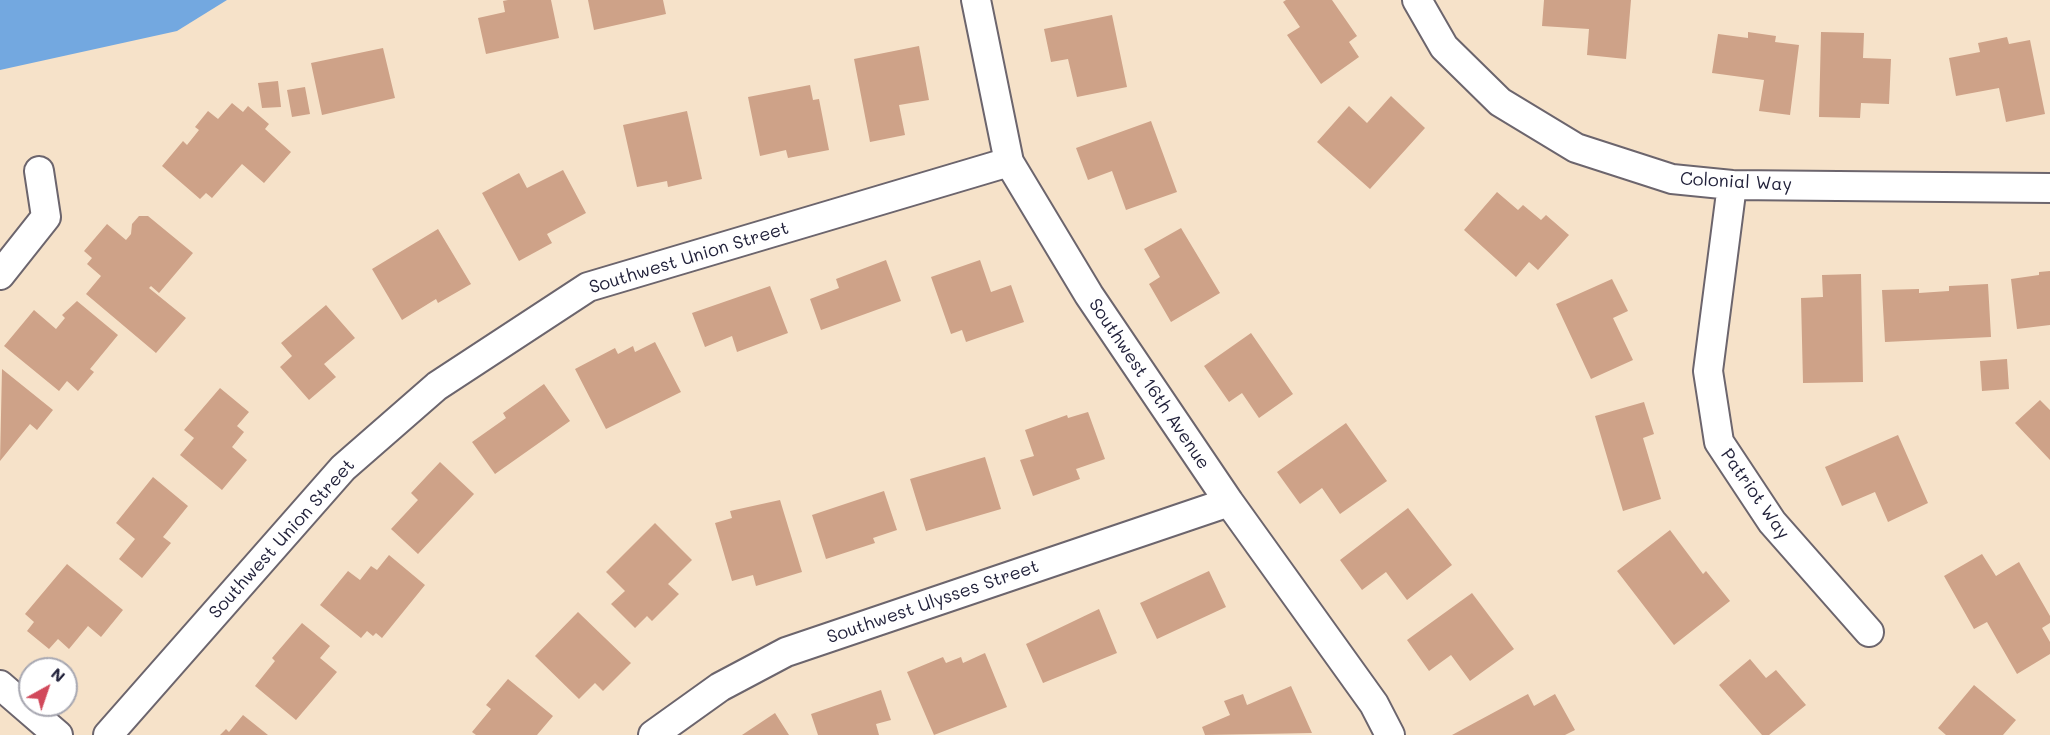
<!DOCTYPE html>
<style>
body{margin:0}
#map{position:relative;width:2050px;height:735px;overflow:hidden;background:#f6e2c9;font-family:Mali,sans-serif}
canvas{display:block}
.north{position:absolute;left:18px;top:657px;width:60px;height:60px;box-sizing:border-box;background:#fff;border:2px solid #a7a7b1;border-radius:50%;rotate:40deg;font-size:16px;font-weight:700;line-height:24px;text-align:center;color:#22223b}
.north::after{content:'';display:block;margin:auto;width:21px;height:27px;background:#d1495b;clip-path:polygon(50% 0,100% 100%,50% 72%,0 100%)}
</style>
<div id="map">
<canvas width="2050" height="735"></canvas>
<div class="north">N</div>
</div>
<script>
const g = document.querySelector('canvas').getContext('2d');
g.lineJoin = 'round';
function fillPath(path, color) { g.fillStyle = color; g.fill(path, 'evenodd'); }
function stroke(path, color, width, dash) { g.strokeStyle = color; g.lineWidth = width; g.lineCap = dash ? 'butt' : 'round'; g.setLineDash(dash || []); g.stroke(path); }
function label(font, color, halo, rows, align = 'center') {
  g.font = font + ' Mali,sans-serif'; g.lineWidth = 4.5; g.setLineDash([]); g.textBaseline = 'middle'; g.strokeStyle = halo; g.fillStyle = color; for (const [text, x, y, turn = 0] of rows) {
    g.save(); g.translate(x, y); g.rotate((+turn || 0) * Math.PI / 180); g.textAlign = isNaN(turn) ? turn : align; if (halo) g.strokeText(text, 0, 0); g.fillText(text, 0, 0); g.restore();
  }
}
const water = new Path2D(`
 M0 0H227L177 31 0 70Z`);
const building = new Path2D(`
 M508 0H551L559 38 486 54 478 18 505 12 503 1Z
 M588 0H663L666 14 594 30Z
 M1286 0H1332L1357 36 1349 42 1359 57 1321 84 1287 35 1300 27 1283 2Z
 M1544 0H1631L1626 59 1587 55 1589 29 1542 26Z
 M1112 15 1127 87 1077 97 1068 59 1051 62 1044 29Z
 M1748 32 1776 36 1775 42 1799 45 1790 115 1759 111 1764 80 1712 73 1718 34 1748 38Z
 M1821 32 1864 33 1863 58 1891 59 1889 104 1861 103 1860 118 1819 117Z
 M2007 37 2009 44 2030 40 2045 114 2006 122 1999 88 1956 96 1949 58 1980 52 1978 43Z
 M919 46 929 100 899 105 905 135 870 142 854 59Z
 M383 48 395 98 322 115 311 63Z
 M278 81 281 107 262 108 258 83Z
 M810 85 813 100 819 99 829 150 788 158 786 150 760 156 748 97Z
 M305 87 310 114 292 117 287 90Z
 M1391 96 1425 128 1370 189 1317 142 1349 106 1367 123Z
 M232 103 243 112 248 106 269 124 265 129 291 152 264 183 242 164 212 198 206 193 200 199 162 166 183 141 187 145 199 130 195 127 208 111 218 119Z
 M687 111 702 179 668 187 667 181 637 187 623 125Z
 M1151 121 1177 192 1126 210 1112 171 1088 180 1076 148Z
 M563 170 586 213 547 234 552 243 519 261 482 193 519 173 527 188Z
 M1497 192 1518 210 1523 205 1541 220 1546 215 1569 235 1538 270 1529 262 1516 277 1464 230Z
 M139 216H148L193 253 159 293 151 286 149 288 186 318 156 353 86 294 101 276 87 264 92 258 84 251 107 224 126 240 131 234 132 224Z
 M1181 228 1220 293 1171 322 1149 284 1160 277 1144 249Z
 M438 229 471 284 438 303 436 299 402 320 372 269Z
 M886 260 901 301 821 330 810 299 839 288 836 279Z
 M980 260 991 292 1011 285 1024 322 966 342 962 330 951 334 931 277Z
 M2050 271V325L2017 329 2011 279 2039 275V272Z
 M1861 274 1863 382 1803 383 1801 298 1823 297 1822 275Z
 M1612 279 1628 311 1613 318 1633 360 1591 379 1556 304Z
 M1988 284 1991 337 1885 342 1882 290 1919 289V293L1949 291V286Z
 M770 286 788 333 737 352 732 336 705 347 692 313Z
 M77 301 118 335 90 369 94 372 78 391 67 381 59 391 4 346 34 310 56 329 65 318 62 315Z
 M326 305 355 338 324 364 336 377 309 400 280 367 292 356 281 343Z
 M1251 333 1293 394 1259 418 1242 393 1229 402 1204 366Z
 M655 342 681 392 606 429 575 369 615 348 618 354 633 346 635 352Z
 M2007 359 2009 389 1982 391 1980 361Z
 M2 369 53 410 37 430 30 424 0 461Z
 M544 384 570 421 495 474 472 442 506 418 503 413Z
 M220 388 249 412 237 426 244 432 232 447 247 460 222 490 180 455 194 438 184 430Z
 M2040 400 2050 410V460L2015 423Z
 M1644 402 1654 434 1643 438 1661 499 1623 511 1595 416Z
 M1088 412 1105 459 1076 469 1080 479 1033 496 1020 460 1034 456 1025 430 1067 415 1068 418Z
 M1346 423 1387 481 1340 514 1322 488 1300 504 1277 472Z
 M1898 435 1928 503 1888 522 1875 492 1842 506 1825 467Z
 M985 457 1001 509 926 531 910 479Z
 M440 462 474 494 418 554 391 529 418 500 411 493Z
 M153 477 188 506 163 537 171 543 142 578 119 559 135 539 116 523Z
 M884 491 897 530 873 538 875 543 826 559 812 515Z
 M780 500 802 572 756 586 753 575 732 581 715 523 732 518 730 511Z
 M1408 508 1452 565 1407 600 1386 572 1362 590 1340 560Z
 M655 523 692 560 668 584 679 594 652 621 647 616 635 628 611 604 625 591 606 572Z
 M1670 530 1703 574 1706 571 1730 601 1674 645 1617 571Z
 M1982 554 1996 576 2019 562 2050 616V623L2042 628 2050 642V654L2017 674 1987 622 1974 629 1944 576Z
 M389 555 425 585 382 638 376 633 373 636 367 631 361 638 320 605 348 571 360 580 371 566 377 570Z
 M67 564 123 610 101 637 88 626 69 649 58 639 49 649 27 631 34 622 25 614Z
 M1209 571 1226 607 1157 639 1140 603Z
 M1472 593 1514 649 1470 681 1451 655 1429 671 1407 640Z
 M1099 609 1117 653 1043 683 1026 644Z
 M578 612 631 663 603 691 595 683 579 699 535 656Z
 M302 623 330 646 320 658 337 672 296 720 255 686 275 661 272 658Z
 M985 653 1007 707 934 735 907 672 943 657 946 663 961 657 963 663Z
 M1750 659 1766 678 1776 670 1806 705 1769 735H1762L1719 685Z
 M508 679 553 716 537 735H476L472 732 491 709 486 705Z
 M1974 685 2016 720 2003 735H1946L1938 728Z
 M1291 686 1312 733 1205 735 1202 727 1230 715 1224 701 1243 694 1247 705Z
 M881 690 891 720 876 724 879 735H818L811 714Z
 M1528 694 1534 706 1555 694 1575 730 1565 735H1452Z
 M775 713 789 735H742Z
 M243 715 268 735H220L226 729 229 732Z`);
const minor = new Path2D(`
 M976 0 1009 162 1089 295 1229 502 1374 704 1390 735
 M1417 0 1444 47 1500 102 1576 148 1672 179 1732 185 2050 188
 M1732 185 1708 371 1719 442 1772 522 1869 632
 M0 275 46 217 39 171
 M0 685 58 735
 M108 735 343 468 437 386 588 287 1009 162
 M653 735 720 687 786 652 1229 502`);
const streetNames = [
 ["Colonial Way",1736,182,3],
 ["Southwest Union Street",689,258,-17],
 ["Southwest 16th Avenue",1149,384,56],
 ["Patriot Way",1755,494,55],
 ["Southwest Union Street",282,539,-48],
 ["Southwest Ulysses Street",933,602,-19]
];
fillPath(water, '#73a8e0');
fillPath(building, '#cea288');
stroke(minor, '#6c656d', 32);
stroke(minor, '#fff', 28);
label('18px', '#22223b', '#fff', streetNames);
</script>
